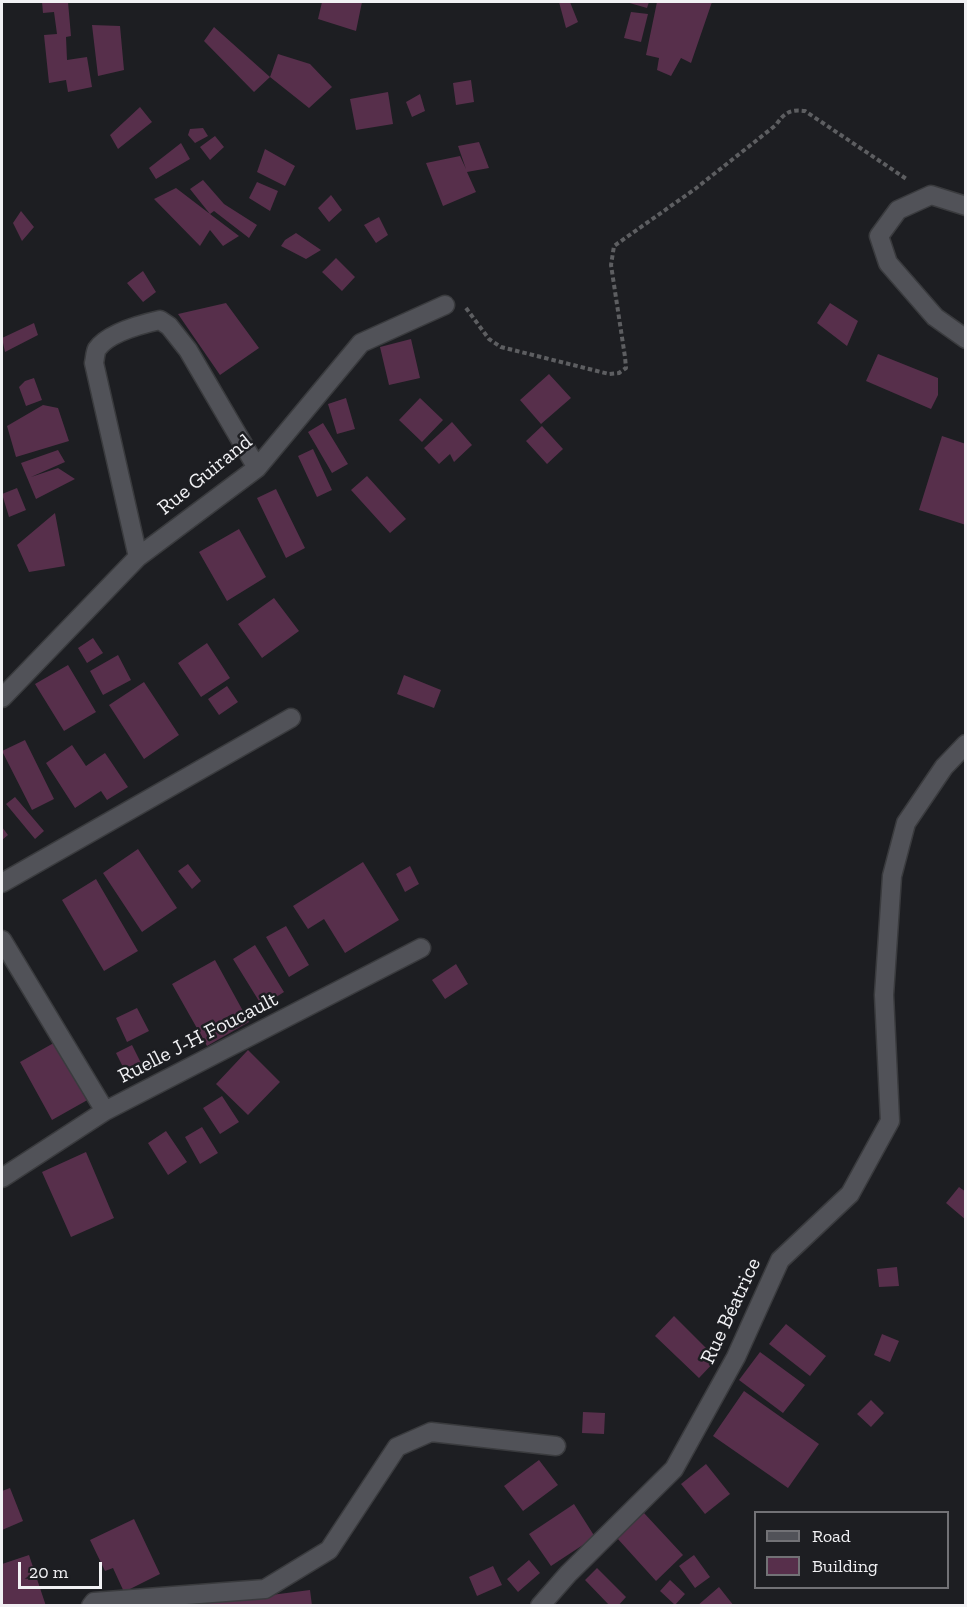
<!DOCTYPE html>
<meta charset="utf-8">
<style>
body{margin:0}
#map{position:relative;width:967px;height:1607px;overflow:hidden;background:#1d1e22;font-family:"Zilla Slab",serif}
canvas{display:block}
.frame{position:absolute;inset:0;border:3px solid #f1f1f4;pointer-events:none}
.legend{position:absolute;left:754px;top:1511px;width:195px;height:78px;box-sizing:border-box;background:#1d1e22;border:2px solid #727276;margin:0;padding:8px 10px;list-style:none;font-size:18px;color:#f1f1f4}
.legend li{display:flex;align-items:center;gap:12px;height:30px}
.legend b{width:30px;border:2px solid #727276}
.scale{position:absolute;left:18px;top:1562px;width:84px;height:27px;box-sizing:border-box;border:3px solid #f1f1f4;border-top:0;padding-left:8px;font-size:18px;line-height:21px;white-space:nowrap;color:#f1f1f4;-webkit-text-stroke:4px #1d1e22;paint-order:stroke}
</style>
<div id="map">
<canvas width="967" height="1607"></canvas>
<div class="frame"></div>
<ul class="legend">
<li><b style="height:8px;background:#515258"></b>Road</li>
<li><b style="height:16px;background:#572f4b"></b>Building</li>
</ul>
<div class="scale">20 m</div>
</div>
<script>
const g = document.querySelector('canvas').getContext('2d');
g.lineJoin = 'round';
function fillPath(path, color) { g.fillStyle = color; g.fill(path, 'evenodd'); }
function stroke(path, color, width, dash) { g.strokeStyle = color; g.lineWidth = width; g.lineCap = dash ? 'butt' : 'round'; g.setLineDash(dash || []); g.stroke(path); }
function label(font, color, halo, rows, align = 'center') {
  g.font = font + ' "Zilla Slab",serif'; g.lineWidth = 5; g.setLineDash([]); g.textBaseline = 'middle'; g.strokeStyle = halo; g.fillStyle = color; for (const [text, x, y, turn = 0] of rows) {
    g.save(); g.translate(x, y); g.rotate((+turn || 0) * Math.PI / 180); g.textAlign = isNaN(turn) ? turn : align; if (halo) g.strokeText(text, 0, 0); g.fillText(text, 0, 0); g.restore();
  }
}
const building = new Path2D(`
 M42 2H68L71 36 66 37 67 60 87 57 92 87 68 92 66 80 49 83 44 35 57 34 54 12 43 13Z
 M322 2H362L356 31 318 19Z
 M559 2H570L578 22 566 28Z
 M626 2H649L647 8Z
 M657 2H712L691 63 681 58 671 76 657 70 659 58 646 55Z
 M631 12 648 14 641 42 624 38Z
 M92 25 120 26 124 70 98 76Z
 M214 27 270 77 254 92 204 41Z
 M278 54 310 64 332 87 309 108 270 77Z
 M471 80 474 102 456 105 453 83Z
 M388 92 393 124 356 130 350 99Z
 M420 94 425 111 412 117 406 102Z
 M140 107 152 122 118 149 110 135Z
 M203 128 208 136 195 143 188 135 190 129Z
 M215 136 224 147 210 160 200 147Z
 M479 142 489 168 467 172 476 192 443 206 426 163 460 156 466 169 458 146Z
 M181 143 190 159 156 179 149 168Z
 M265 149 295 166 285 186 257 172Z
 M203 180 224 204 257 225 249 238 214 211 210 214 239 236 223 246 210 230 200 246 154 199 176 188 210 214 190 189Z
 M257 182 278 191 270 211 249 198Z
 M331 195 342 210 329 222 318 208Z
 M21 211 34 227 22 241 13 223Z
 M379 217 388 235 376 243 364 225Z
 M296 233 321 250 306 259 281 246 285 240Z
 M336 258 355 277 342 291 322 272Z
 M143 271 156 292 143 302 127 283Z
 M226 303 259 348 220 375 178 314Z
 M830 303 858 321 847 346 817 323Z
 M34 323 38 335 5 352 2 338Z
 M411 339 420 378 389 385 380 347Z
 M878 354 938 378V395L931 409 866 381Z
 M549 374 571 398 541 424 520 400Z
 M34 378 42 400 26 406 19 387 25 381Z
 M346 398 355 429 337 434 328 404Z
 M420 398 443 420 422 442 399 420Z
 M43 405 58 408 69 441 16 457 7 426Z
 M452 422 472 445 454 462 450 454 439 464 424 448Z
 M323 423 348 464 332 473 308 432Z
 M542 426 563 449 547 464 526 441Z
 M942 436 966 444V525L919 510Z
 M313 449 332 490 317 497 298 456Z
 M58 450 65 462 31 477 58 468 75 479 36 499 21 463Z
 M367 476 406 519 390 533 351 490Z
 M17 488 26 510 9 517 2 494Z
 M276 489 305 548 286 558 257 498Z
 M55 513 65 566 29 572 17 545Z
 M239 529 266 577 227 601 199 552Z
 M274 598 299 631 262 658 238 624Z
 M93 638 103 653 87 663 78 648Z
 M207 643 230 678 201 697 178 663Z
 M118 655 131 680 103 695 90 671Z
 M68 665 96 712 64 731 35 684Z
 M404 675 441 690 434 708 397 694Z
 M144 682 179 735 144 759 109 705Z
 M227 686 238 702 219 715 208 699Z
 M25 740 54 799 32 810 2 751Z
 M72 745 86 766 105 753 128 787 107 800 101 791 75 808 46 763Z
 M15 797 44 831 35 839 6 804Z
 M2 827 8 835 2 840Z
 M138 849 177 908 142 932 103 873Z
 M363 862 399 920 345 953 324 919 308 929 293 906Z
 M188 864 201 881 192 889 178 871Z
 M410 866 419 884 405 892 396 874Z
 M96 879 138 951 104 971 62 900Z
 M286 926 309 965 289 977 266 937Z
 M255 945 284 992 262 1006 233 959Z
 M215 960 249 1022 207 1046 172 984Z
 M456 964 468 984 445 999 432 980Z
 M137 1008 149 1031 127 1042 116 1018Z
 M59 1040 91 1098 52 1120 20 1062Z
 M132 1045 142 1065 126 1073 116 1053Z
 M248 1050 280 1082 248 1115 216 1084Z
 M222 1096 239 1122 220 1134 203 1108Z
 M202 1127 218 1153 200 1164 185 1137Z
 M166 1131 187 1162 168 1175 148 1143Z
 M86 1152 114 1218 71 1237 42 1172Z
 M959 1187 966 1192V1220L946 1203Z
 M897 1267 899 1286 879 1287 877 1269Z
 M674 1316 717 1359 699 1378 655 1336Z
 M786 1324 826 1356 810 1376 769 1344Z
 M882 1334 899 1341 890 1362 874 1355Z
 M760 1352 805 1385 783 1413 739 1380Z
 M744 1391 819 1444 788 1488 713 1436Z
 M871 1400 884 1413 871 1427 857 1414Z
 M583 1412 605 1413 604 1434 582 1433Z
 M539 1460 558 1485 523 1511 504 1486Z
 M706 1464 730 1494 705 1514 681 1484Z
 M10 1488 23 1521 2 1530V1491Z
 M574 1504 595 1537 551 1566 529 1534Z
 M644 1513 683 1555 656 1581 617 1538Z
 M134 1519 160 1574 124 1592 113 1568 105 1571 90 1540Z
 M29 1555 46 1606H2V1564Z
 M694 1555 710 1577 695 1588 679 1566Z
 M529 1560 540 1573 518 1592 507 1579Z
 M493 1566 502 1585 477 1596 469 1577Z
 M597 1568 626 1597 618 1606H610L585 1580Z
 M670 1580 685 1594 675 1605 660 1591Z
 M719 1587 734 1606H697Z
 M310 1590 312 1606H201V1604Z`);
const path = new Path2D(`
 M466 308 489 339 501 347 609 374 619 373 626 368 625 357 611 265 614 246 695 189 776 125C784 113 790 109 805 111L908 180`);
const minor = new Path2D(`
 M966 206 931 195 898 210 879 236 888 263 935 317 966 339
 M138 557 94 363C95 359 95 353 97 349 108 333 142 324 160 320L169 326 188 350 257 468
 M2 698 138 557 257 468 361 343 445 305
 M2 883 291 718
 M2 940 105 1111
 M2 1178 105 1111 421 948
 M91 1606 94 1602 265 1589 329 1550 397 1447 431 1432 556 1446
 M540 1606 568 1574 674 1469 736 1357 780 1260 850 1194 890 1121 884 995 892 876 906 823 944 767 966 744`);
const streetNames = [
 ["Rue Guirand",205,475,-39],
 ["Ruelle J-H Foucault",198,1038,-27],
 ["Rue Béatrice",731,1311,-65]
];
fillPath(building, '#572f4b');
stroke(minor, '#3a3b3e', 21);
stroke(path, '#5d5e61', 4, [4.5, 3]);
stroke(minor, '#515258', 18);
label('21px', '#f1f1f4', '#1d1e22', streetNames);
</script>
